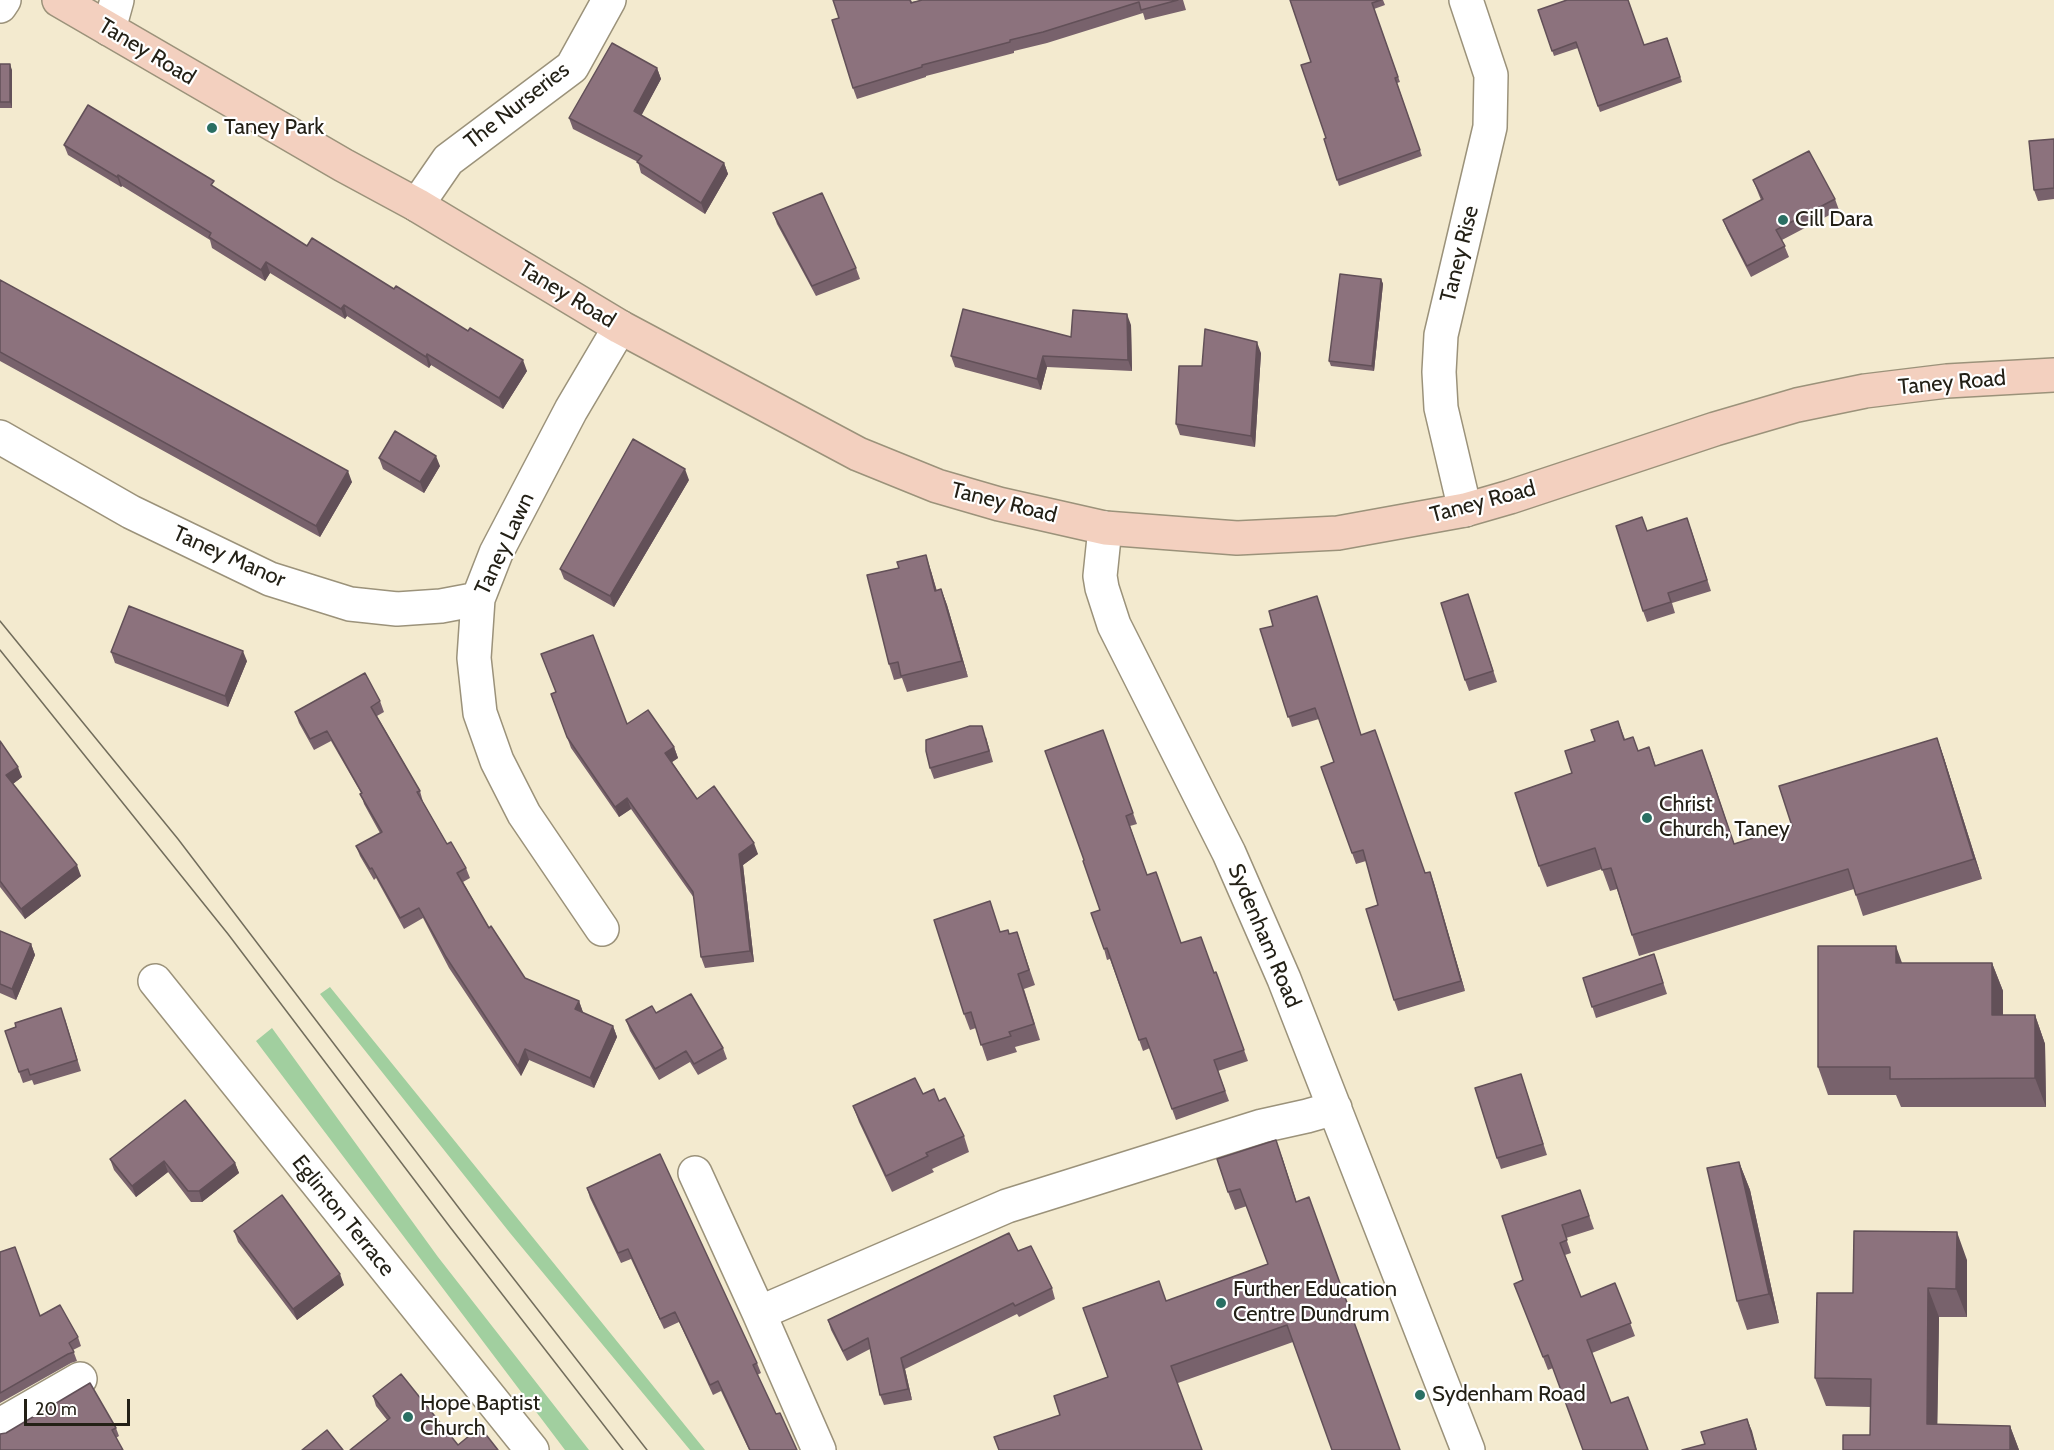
<!DOCTYPE html>
<style>
body{margin:0}
#map{position:relative;width:2054px;height:1450px;overflow:hidden;background:#f3eacf;font-family:Cabin,sans-serif}
canvas{display:block}
.scale{position:absolute;left:24px;top:1399px;width:106px;height:27px;box-sizing:border-box;border:3px solid #232016;border-top:0;padding-left:8px;font-size:18px;line-height:21px;white-space:nowrap;color:#232016;-webkit-text-stroke:4px #fff;paint-order:stroke}
</style>
<div id="map">
<canvas width="2054" height="1450"></canvas>
<div class="scale">20 m</div>
</div>
<script>
const g = document.querySelector('canvas').getContext('2d');
g.lineJoin = 'round';
function fillPath(path, color) { g.fillStyle = color; g.fill(path, 'evenodd'); }
function stroke(path, color, width, dash) { g.strokeStyle = color; g.lineWidth = width; g.lineCap = dash ? 'butt' : 'round'; g.setLineDash(dash || []); g.stroke(path); }
function label(font, color, halo, rows, align = 'center') {
  g.font = font + ' Cabin,sans-serif'; g.lineWidth = 4.5; g.setLineDash([]); g.textBaseline = 'middle'; g.strokeStyle = halo; g.fillStyle = color; for (const [text, x, y, turn = 0] of rows) {
    g.save(); g.translate(x, y); g.rotate((+turn || 0) * Math.PI / 180); g.textAlign = isNaN(turn) ? turn : align; if (halo) g.strokeText(text, 0, 0); g.fillText(text, 0, 0); g.restore();
  }
}
const green = new Path2D(`
 M330 987 705 1450H690L510 1233 320 994Z
 M272 1028 438 1257 589 1450H565L256 1041Z`);
const street = new Path2D(`
 M0 6 4 0
 M109 29 117 0
 M417 205 448 160 572 67 609 0
 M0 437 131 512 270 579 350 604 397 609 441 606 478 599
 M1465 510 1441 408 1439 372 1441 335 1490 127 1491 75 1466 0
 M1105 528 1100 576 1102 588 1114 625 1229 853 1284 979 1468 1450
 M602 929 524 814 497 761 480 713 474 658 478 599 496 553 571 410 620 327
 M155 981 532 1450
 M695 1173 759 1313 819 1450
 M759 1313 1007 1206 1262 1126 1307 1116 1335 1108
 M0 1425 80 1379`);
const secondary = new Path2D(`
 M59 0 343 165 417 205 620 327 858 454 937 486 999 504 1105 528 1237 538 1338 533 1465 510 1510 497 1715 429 1797 405 1865 391 1947 381 2054 375`);
const tram = new Path2D(`
 M0 621 178 839 468 1220 647 1450
 M0 650 228 934 450 1227 623 1450`);
const wall = new Path2D(`
 M911 0 912 2 922 0H1183L1186 10 1145 20 1143 13 1047 43 1014 51V53L926 76V77L857 99 853 88Z
 M1290 0H1383L1385 5 1374 9 1400 82 1397 83 1422 156 1339 186 1324 139 1326 138 1311 62Z
 M1538 10 1644 45 1667 38 1682 82 1600 112 1578 48 1554 56Z
 M0 64 12 70V108H0Z
 M657 68 661 79 641 115 724 163 728 174 705 214 641 173 638 162 573 129 569 118Z
 M2054 139V199L2038 201 2034 190Z
 M64 145 216 188 307 246 527 371 503 409 431 365 429 368 347 316 345 319 270 273 265 281 212 248 210 240 122 186 121 187 68 155Z
 M1753 180 1835 199 1839 210 1782 240 1789 257 1751 277 1727 230 1723 220 1761 200Z
 M773 213 856 268 860 279 816 296 777 224Z
 M1381 279 1383 284 1374 371 1331 366 1329 361Z
 M0 280 352 482 320 537 0 361Z
 M1131 325 1132 371 1047 367 1041 390 955 367 951 356 1071 337Z
 M1261 353 1255 447 1180 435 1176 424 1202 366Z
 M379 458 440 466 424 493 383 469Z
 M689 480 614 607 564 579 560 569Z
 M1691 529 1711 591 1672 603 1675 613 1647 622 1643 611 1647 531Z
 M931 571 937 591 941 589 947 605 968 677 907 692 902 678 894 680 889 664Z
 M1468 594 1497 682 1469 691 1465 680Z
 M1260 629 1362 735 1425 873 1430 872 1465 991 1398 1011 1394 1000 1378 905 1366 861 1356 864 1321 767 1334 762 1319 719 1292 727Z
 M111 652 247 661 228 707 115 663Z
 M551 694 627 724 674 747 678 758 672 762 697 799 758 854 743 865 754 962 705 968 701 957 694 898 631 809 619 817 571 748Z
 M380 701 384 712 377 716 420 791 423 802 447 844 466 868 470 878 463 882 489 928 525 978 579 1001 583 1013 613 1026 617 1037 594 1088 529 1060 521 1076 449 968 423 918 404 929 376 878 374 880 360 856 356 846 380 833 364 804 361 793 331 741 314 750 299 723 295 712Z
 M1618 721 1625 739 1638 751 1649 747 1656 766 1710 771 1734 844 1792 826 1937 738 1944 758 1982 879 1863 916 1854 889 1639 956 1617 889 1610 891 1602 869 1547 887 1539 866 1572 773Z
 M1103 730 1137 824 1130 826 1147 875 1181 943 1214 973 1216 972 1248 1061 1218 1071 1229 1101 1176 1120 1150 1048 1143 1051 1110 959 1107 960 1104 949 1100 910Z
 M986 737 993 762 934 779 930 768Z
 M0 741 22 777 13 784 81 876 25 919 0 887Z
 M0 931 31 944 35 955 16 1000 0 993Z
 M1000 932 1009 934 1017 932 1035 985 1024 989 1040 1040 1015 1047 1017 1052 987 1061 976 1028 970 1030 964 1014Z
 M1654 954 1667 994 1596 1018 1583 978Z
 M1902 963H1992L2003 991V1015H2035L2045 1044 2046 1107H1901L1896 1095H1828L1818 1067Z
 M65 1019 81 1071 34 1085 32 1080 23 1083 19 1072Z
 M626 1020 723 1048 727 1059 698 1075 690 1062 659 1080 630 1031Z
 M1521 1074 1547 1155 1501 1169 1497 1158Z
 M923 1094 939 1101 964 1136 969 1152 932 1169 934 1172 892 1192 859 1122 853 1106Z
 M1282 1157 1296 1202 1293 1342 1178 1383 1060 1415 1108 1377 1166 1301 1268 1264 1247 1206 1235 1210 1228 1192Z
 M110 1159 235 1163 239 1173 202 1202H191L168 1172 136 1197 114 1170Z
 M1739 1162 1750 1190 1779 1323 1747 1330 1737 1301Z
 M587 1188 757 1363 761 1373 757 1375 776 1414 797 1450H749L721 1391 713 1395 679 1322 664 1329 631 1259 621 1263 590 1198Z
 M1580 1190 1594 1229 1566 1238 1571 1253 1565 1255 1581 1297 1615 1283 1635 1336 1592 1353 1611 1403 1648 1450 1553 1368 1548 1370 1519 1296 1523 1280Z
 M234 1231 344 1285 297 1320 238 1242Z
 M1018 1251 1052 1288 1055 1299 1019 1317 1017 1314 905 1369 912 1400 884 1405 880 1395 870 1349 847 1361 831 1330 828 1320Z
 M0 1252 40 1316 78 1337 81 1346 73 1350 77 1361 71 1363 0 1403Z
 M1967 1260V1317H1939L1937 1424 2010 1426 2019 1450H1843L1870 1435 1871 1407 1826 1406 1815 1378 1853 1293Z
 M373 1396 458 1445 350 1450 387 1420 376 1406Z
 M116 1428 119 1436 116 1438 0 1450Z`);
const shadedWall = new Path2D(`
 M10 64 12 70V108L10 102Z
 M657 68 661 79 638 122 634 111Z
 M724 163 728 174 705 214 701 203Z
 M118 175 122 186 121 187 117 177Z
 M266 262 270 273 265 281 261 270Z
 M1381 279 1383 284 1374 371 1372 366Z
 M344 305 347 316 345 319 341 309Z
 M1127 314 1131 325 1132 371 1128 360Z
 M1257 342 1261 353 1255 447 1251 436Z
 M427 354 431 365 429 368 426 357Z
 M1043 356 1047 367 1041 390 1037 379Z
 M523 360 527 371 503 409 499 398Z
 M436 456 440 466 424 493 420 482Z
 M685 469 689 480 614 607 610 596Z
 M348 471 352 482 320 537 316 526Z
 M926 555 931 571 941 607 935 591Z
 M941 589 947 605 968 677 962 661Z
 M243 651 247 661 228 707 225 696Z
 M1937 738 1944 758 1982 879 1974 859Z
 M674 747 678 758 669 764 665 753Z
 M18 767 22 777 10 786 6 775Z
 M627 798 631 809 619 817 615 807Z
 M754 843 758 854 743 865 754 962 750 951 739 854Z
 M77 865 81 876 25 919 21 909Z
 M1430 872 1434 883 1465 991 1461 981Z
 M31 944 35 955 16 1000 12 989Z
 M1896 946 1906 974 1896 963Z
 M1992 963 2003 991V1044L1992 1015Z
 M579 1001 583 1012 579 1020 575 1009Z
 M2035 1015 2045 1044 2046 1107 2035 1078Z
 M613 1026 617 1037 594 1088 590 1078Z
 M525 1049 529 1060 521 1076 518 1066Z
 M1276 1140 1282 1157 1302 1219 1296 1202Z
 M164 1161 168 1172 136 1197 132 1186Z
 M1739 1162 1750 1190 1779 1323 1769 1294Z
 M235 1163 239 1173 202 1202 199 1191Z
 M1957 1232 1967 1260V1317L1956 1289Z
 M340 1274 344 1285 297 1320 293 1309Z
 M1928 1288 1939 1317 1937 1450 1927 1424Z
 M901 1358 905 1369 912 1400 908 1389Z
 M1747 1419 1752 1431 1757 1450H1756Z
 M2010 1426 2019 1450H2010Z`);
const building = new Path2D(`
 M833 0H910L911 3 922 0H1178L1141 10 1139 2 1043 32 1010 40V42L922 65V67L853 88 832 20 839 18Z
 M1290 0H1381L1372 3 1398 77 1395 78 1420 150 1337 180 1324 139 1326 138 1301 65 1311 62Z
 M1567 0H1628L1644 45 1667 38 1680 77 1598 106 1576 42 1552 51 1538 10Z
 M612 43 657 68 634 111 724 163 701 203 637 162 642 156 569 118Z
 M0 64H10V102H0Z
 M88 105 214 181 211 185 307 246 312 238 394 289 396 286 468 331 470 328 523 360 499 398 427 354 426 357 344 305 341 309 266 262 261 270 209 237 211 233 118 175 117 177 64 145Z
 M2054 139V188L2034 190 2029 141Z
 M1809 151 1835 199 1776 230 1785 246 1747 266 1723 220 1763 199 1753 180Z
 M822 193 856 268 812 286 773 213Z
 M1340 274 1381 279 1372 366 1329 361Z
 M0 280 348 471 316 526 0 352Z
 M963 309 1071 337 1073 310 1127 314 1128 360 1043 356 1037 379 951 356Z
 M1205 329 1257 342 1251 436 1176 424 1179 366H1202Z
 M395 431 436 456 420 482 379 458Z
 M633 439 685 469 610 596 560 569Z
 M1642 517 1647 531 1687 518 1707 580 1668 593 1671 602 1643 611 1616 526Z
 M926 555 935 591 941 589 962 661 901 676 898 662 889 664 867 575 899 568 897 562Z
 M1468 594 1493 671 1465 680 1441 603Z
 M1317 596 1361 735 1375 730 1425 873 1430 872 1461 981 1394 1000 1366 909 1378 905 1363 850 1352 853 1321 767 1334 762 1315 708 1288 717 1260 629 1273 626 1269 611Z
 M129 606 243 651 225 696 111 652Z
 M593 635 627 724 648 710 674 747 665 753 697 799 714 786 754 843 739 854 750 951 701 957 693 892 627 798 615 807 567 737 551 694 556 692 541 654Z
 M365 673 380 701 371 707 420 791 417 792 447 844 451 842 466 868 457 873 489 928 491 926 525 978 579 1001 575 1009 613 1026 590 1078 525 1049 518 1066 446 957 419 908 400 918 372 868 370 869 356 846 382 832 360 794 362 793 327 731 310 739 295 712Z
 M1618 721 1624 740 1633 737 1638 751 1649 747 1655 766 1702 750 1734 844 1792 826 1779 786 1937 738 1974 859 1856 895 1848 869 1632 935 1611 868 1602 870 1595 848 1539 866 1515 793 1572 773 1565 751 1595 741 1591 730Z
 M970 726H982L989 751 930 768 926 751V740Z
 M1103 730 1133 813 1126 816 1147 875 1156 872 1181 943 1201 937 1214 973 1216 972 1244 1050 1214 1060 1225 1091 1172 1109 1146 1038 1139 1040 1107 948 1104 949 1091 913 1100 910 1083 861 1084 860 1045 751Z
 M0 741 18 767 6 775 77 865 21 909 0 881Z
 M990 901 1000 932 1008 930 1009 934 1017 932 1029 970 1018 974 1034 1024 1009 1032 1011 1036 981 1045 971 1012 964 1014 934 920Z
 M0 931 31 944 12 989 0 984Z
 M1818 946H1896V963H1992V1015H2035V1078L1890 1079V1067H1818Z
 M1654 954 1663 983 1592 1007 1583 978Z
 M691 994 723 1048 694 1064 686 1051 655 1069 626 1020 652 1006 656 1013Z
 M61 1008 77 1060 30 1075 28 1069 19 1072 5 1031 16 1027 15 1023Z
 M1521 1074 1543 1144 1497 1158 1475 1088Z
 M915 1078 923 1094 934 1089 939 1101 945 1098 964 1136 926 1153 928 1156 886 1176 853 1106Z
 M185 1100 235 1163 199 1191H188L164 1161 132 1186 110 1159Z
 M1276 1140 1296 1202 1309 1197 1400 1450H1332L1287 1325 1171 1366 1202 1450H999L994 1437 1060 1415 1054 1396 1108 1377 1083 1308 1159 1281 1166 1301 1268 1264 1240 1189 1228 1192 1217 1159Z
 M660 1154 757 1363 753 1365 776 1414 780 1413 797 1450H750L718 1381 710 1385 675 1312 660 1319 628 1249 618 1253 587 1188Z
 M1739 1162 1769 1294 1737 1301 1707 1168Z
 M1580 1190 1589 1216 1562 1225 1567 1240 1560 1243 1581 1297 1615 1283 1631 1323 1587 1340 1611 1403 1628 1397 1648 1450H1583L1548 1355 1543 1357 1514 1284 1523 1280 1502 1216Z
 M282 1195 340 1274 293 1309 234 1231Z
 M1854 1231 1957 1232 1956 1289 1928 1288 1927 1424 2010 1426V1450H1843V1435H1870L1871 1379 1815 1378 1817 1293H1853Z
 M1009 1233 1018 1251 1031 1246 1052 1288 1015 1306 1013 1303 901 1358 908 1389 880 1395 868 1338 843 1351 828 1320Z
 M15 1247 40 1316 60 1305 78 1337 69 1343 74 1352 68 1354 0 1393V1252Z
 M401 1374 458 1445 480 1427 498 1450H350L390 1418 373 1396Z
 M90 1383 116 1428 112 1430 123 1450H0V1434L6 1433Z
 M1747 1419 1756 1450H1682L1705 1444 1701 1432Z
 M327 1430 343 1450H302Z`);
const markers = [
 [212,128,6,"#2a6f63"],
 [1783,220,6,"#2a6f63"],
 [1647,818,6,"#2a6f63"],
 [1221,1303,6,"#2a6f63"],
 [1420,1395,6,"#2a6f63"],
 [408,1417,6,"#2a6f63"]
];
const streetNames = [
 ["Taney Road",147,52,31],
 ["The Nurseries",517,106,-38],
 ["Taney Rise",1460,254,-76],
 ["Taney Road",567,295,31],
 ["Taney Road",1952,383,-5],
 ["Taney Road",1483,502,-15],
 ["Taney Road",1004,503,14],
 ["Taney Lawn",505,544,-65],
 ["Taney Manor",229,557,24],
 ["Sydenham Road",1264,936,67],
 ["Eglinton Terrace",343,1216,51]
];
const poiNames = [
 ["Taney Park",224,128],
 ["Cill Dara",1795,220],
 ["Christ",1659,805],
 ["Church, Taney",1659,830],
 ["Further Education",1233,1290],
 ["Centre Dundrum",1233,1315],
 ["Sydenham Road",1432,1395],
 ["Hope Baptist",420,1404],
 ["Church",420,1429]
];
fillPath(green, '#a1cf9f');
stroke(street, '#9b927a', 36);
stroke(secondary, '#9b927a', 36);
stroke(street, '#fff', 33);
stroke(secondary, '#f3d0bf', 33);
stroke(tram, '#726d5c', 1.5);
fillPath(wall, '#78626c');
fillPath(shadedWall, '#625058');
fillPath(building, '#8c727d');
stroke(building, '#625058', 1.5);
for (const [x, y, r, color] of markers) { const dot = new Path2D(); dot.arc(x, y, r, 0, 2 * Math.PI); g.fillStyle = color; g.fill(dot); stroke(dot, '#fff', 2); }
label('22px', '#232016', '#fff', streetNames);
label('22px', '#232016', '#fff', poiNames, 'left');
</script>
